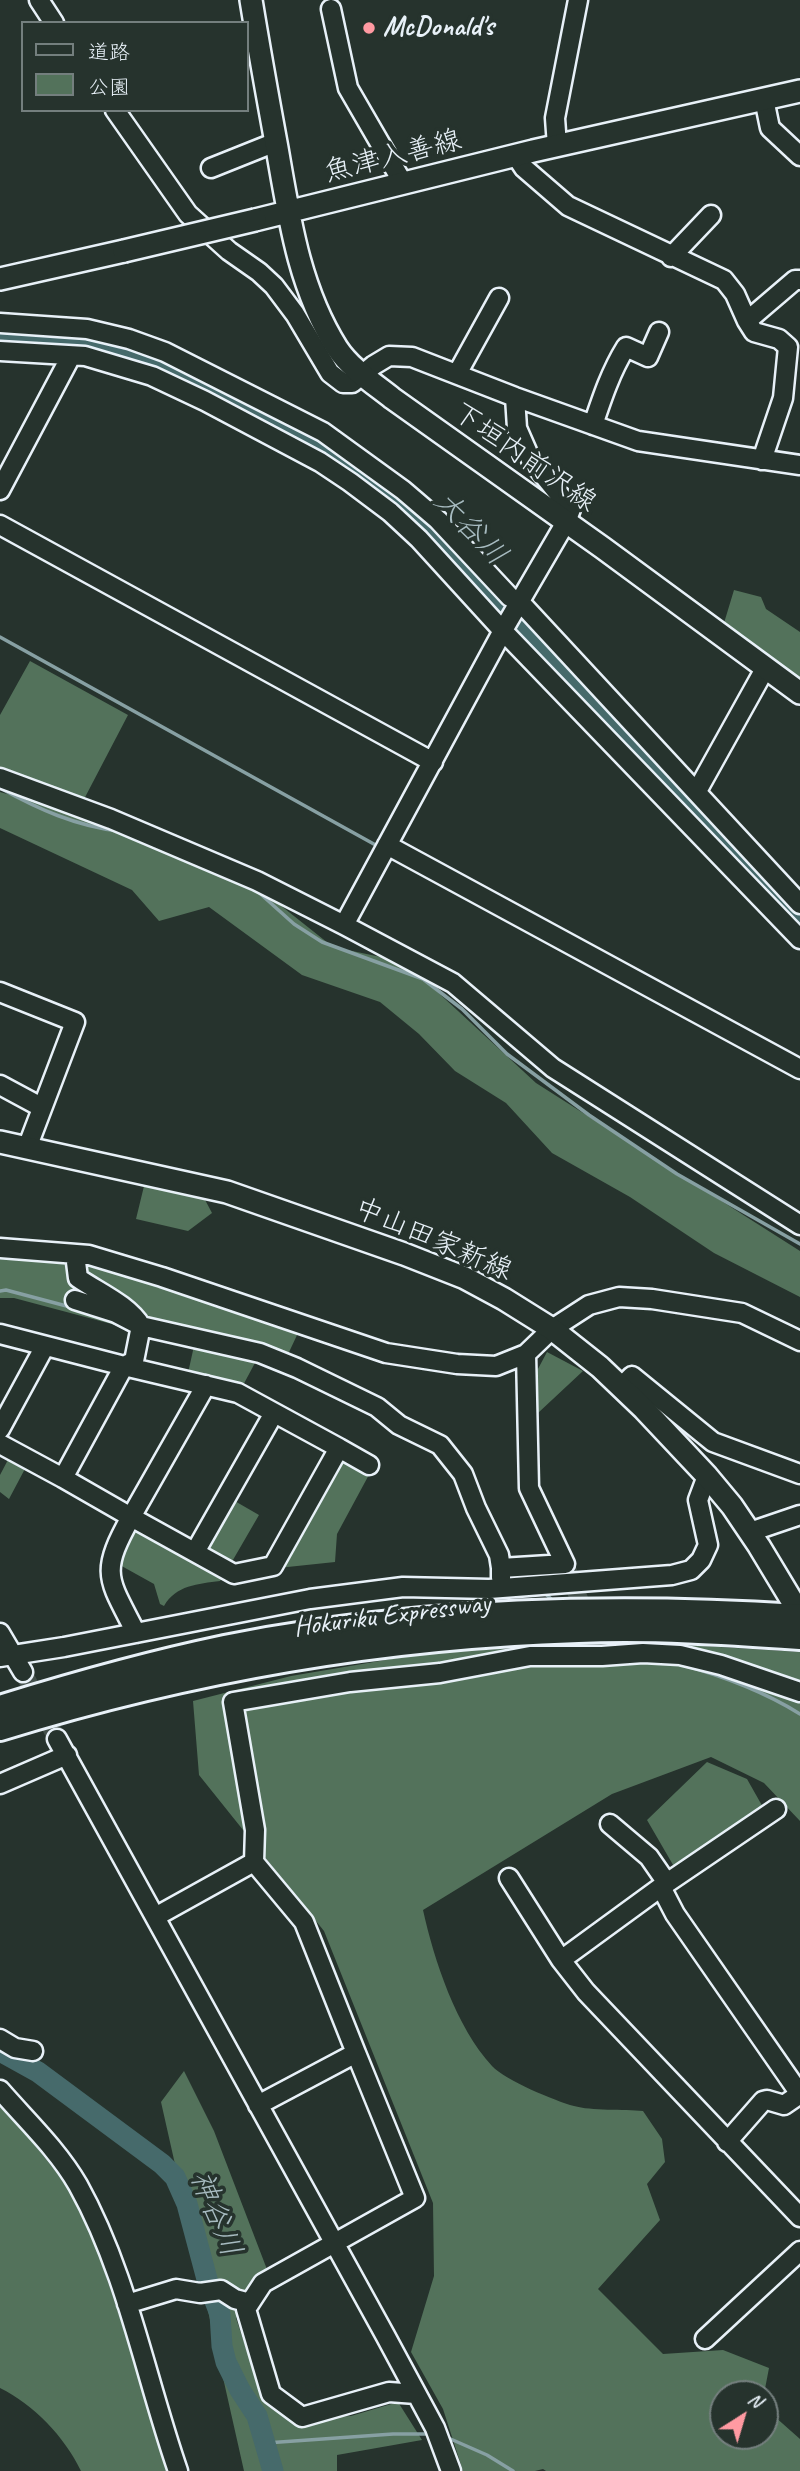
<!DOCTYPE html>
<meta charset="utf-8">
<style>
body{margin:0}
#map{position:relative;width:800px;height:2471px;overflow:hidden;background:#26332d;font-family:Caveat,"Klee One",sans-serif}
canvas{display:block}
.legend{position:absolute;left:21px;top:21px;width:228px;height:91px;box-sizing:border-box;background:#26332d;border:2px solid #747f7e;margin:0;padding:9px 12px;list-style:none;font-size:21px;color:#e8f1f8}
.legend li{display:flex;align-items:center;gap:14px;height:35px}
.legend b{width:35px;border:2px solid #747f7e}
.north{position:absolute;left:709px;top:2380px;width:70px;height:70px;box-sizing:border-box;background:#26332d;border:2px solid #747f7e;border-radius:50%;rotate:37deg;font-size:19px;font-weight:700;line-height:28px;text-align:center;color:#e8f1f8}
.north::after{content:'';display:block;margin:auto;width:24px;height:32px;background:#ff9aa2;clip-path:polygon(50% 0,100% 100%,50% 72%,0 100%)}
</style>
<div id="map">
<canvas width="800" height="2471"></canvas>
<ul class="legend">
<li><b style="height:9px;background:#26332d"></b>道路</li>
<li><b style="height:19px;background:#53725b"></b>公園</li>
</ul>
<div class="north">N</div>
</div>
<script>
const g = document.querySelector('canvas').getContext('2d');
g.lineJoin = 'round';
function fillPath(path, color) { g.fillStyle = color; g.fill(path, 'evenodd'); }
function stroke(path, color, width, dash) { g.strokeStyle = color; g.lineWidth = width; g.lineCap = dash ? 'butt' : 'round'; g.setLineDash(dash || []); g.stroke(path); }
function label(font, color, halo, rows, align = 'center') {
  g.font = font + ' Caveat,"Klee One",sans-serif'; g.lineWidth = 7; g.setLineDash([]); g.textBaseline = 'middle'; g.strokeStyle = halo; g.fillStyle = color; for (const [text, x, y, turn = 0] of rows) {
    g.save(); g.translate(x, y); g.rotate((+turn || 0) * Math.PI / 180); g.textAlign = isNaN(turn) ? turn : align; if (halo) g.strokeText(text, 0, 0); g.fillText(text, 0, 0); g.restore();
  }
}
const green = new Path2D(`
 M734 590 761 597 766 609 800 632V679L724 623Z
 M30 661 128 715 82 803 0 773V715Z
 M0 792 53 807 198 862 270 897 333 947 405 962 536 1083 800 1251V1297L714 1253 630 1197 552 1153 506 1103 455 1071 419 1034 380 1002 302 975 209 907 159 921 132 890 0 828Z
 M145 1182 203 1196 212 1213 188 1231 136 1219Z
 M0 1257 60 1260 102 1269 171 1288 298 1333 282 1367 256 1361 241 1389 188 1373 194 1346 14 1298H0Z
 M547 1352 583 1371 538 1413 530 1412 531 1382Z
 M10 1456 27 1465 9 1499 0 1492V1475Z
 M346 1457 371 1471 337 1534 335 1562 278 1568 338 1461Z
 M233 1500 259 1515 230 1565 209 1553 206 1546Z
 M141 1528 224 1575 220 1581C198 1584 176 1585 164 1606L160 1604 154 1584 118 1564 120 1555 133 1530Z
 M622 1641 800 1652V1821L764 1783 711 1757 612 1794 423 1910C434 1960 456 2027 492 2066 505 2080 555 2101 574 2106 591 2111 624 2109 643 2111L662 2139 665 2162 647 2184 660 2220 598 2289 663 2354 723 2350 769 2368 764 2394H723V2436H765V2408L800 2439V2471H546L543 2469 535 2471H463L443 2409 411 2352 434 2276 433 2203 324 1931 199 1775 193 1701 291 1676 421 1654Z
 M707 1762 747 1779 764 1809 676 1870 647 1820Z
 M184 2071 214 2131 268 2272 262 2276 236 2318 259 2388 292 2420 351 2416 398 2402 422 2440 337 2455V2471H244L161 2102Z
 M0 2106 9 2113 82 2204 171 2471H81C64 2436 34 2405 0 2388Z`);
const stream = new Path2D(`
 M0 637 381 848
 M0 788C38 809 76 826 119 831
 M255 889 294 924 322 942 423 979 462 1009 507 1054 589 1115 677 1174 800 1244
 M685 1016 739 1046
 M0 1291 6 1290 74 1308
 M104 1318 135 1333
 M394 1431 418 1444
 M542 1591 557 1604
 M676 1663C720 1675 762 1690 800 1714
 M446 2437 487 2455 513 2471
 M266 2443 393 2434H432`);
const river = new Path2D(`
 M0 335 49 336 106 345 170 368 351 466 408 506 453 548 589 696 800 919
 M0 2051 38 2072 162 2164 175 2177 187 2204 208 2283 220 2314 222 2346 226 2362 240 2390 257 2416 273 2471`);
const minorTunnel = new Path2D(`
 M565 1564 602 1656
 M23 1672 57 1739`);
const minor = new Path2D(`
 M39 0 54 23
 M331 9 348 88 403 183
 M764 99 770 128 800 156
 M115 110 188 214 229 251 259 272 274 286 295 314 330 373 343 383H352L374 365 389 356 412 357 515 397 638 441 800 465
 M557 146 555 118 578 0
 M516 156 524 168 568 206 724 280 735 294 747 321 795 280H800
 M211 168 276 142
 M671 257 711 215
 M747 321 754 332 779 339 788 347 783 398 762 460
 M0 323 87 329 129 339 165 352 323 432 403 490 438 520 510 597 520 602 800 904
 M0 351 85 356 152 376 205 401 320 462 350 482 390 512 419 539 503 631 800 939
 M457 374 499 298
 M593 425C602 398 611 371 626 347L648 357 659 332
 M0 490 71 356
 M0 525 433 762
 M0 778 111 819 257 881 344 925 453 983 553 1068 800 1225
 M697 791 766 667
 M387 845 800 1069
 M344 925 506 625 566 522 571 509 531 460 517 428 515 397
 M0 992 75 1022 27 1148
 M0 1085 41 1107
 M0 1248 89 1255 162 1277 386 1353 457 1364 496 1366 526 1354 552 1329 589 1305 619 1297 652 1299 742 1313 800 1341
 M75 1254 78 1278C98 1292 129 1305 141 1326L134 1361 124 1366
 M75 1300 116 1313 141 1326 260 1353 297 1368 377 1407 399 1425 440 1445 463 1474 476 1508 499 1555 501 1568
 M0 1334 124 1366 63 1478 131 1517C99 1574 108 1578 136 1633
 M124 1366 238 1393 339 1448 273 1566 234 1574 131 1517 206 1385
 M621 1387 632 1376 713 1442 800 1474
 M0 1429 45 1346
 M0 1444 63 1478
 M339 1448 369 1465
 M750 1532 800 1515
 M195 1552 274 1413
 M501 1578V1568L565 1564 529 1488 526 1354
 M0 1633 23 1672
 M0 1657 64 1647 310 1599 403 1587 489 1589 672 1575 691 1570 701 1560 708 1545 698 1500 707 1476
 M57 1739 385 2335 435 2428 451 2471
 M0 1784 67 1755
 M776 1809 661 1887 561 1960 586 1992 800 2217
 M610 1824 649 1857 667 1883
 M254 1862 304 1922 356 2053 258 2105
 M509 1878 561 1960
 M661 1887 675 1914 800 2094
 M155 1917 254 1862 255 1830 233 1702 350 1682 440 1673 530 1656H602L643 1653 680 1655 721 1665 800 1692
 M0 2039 15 2048 33 2051
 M356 2053 415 2198 263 2283 246 2309 271 2394 302 2417 389 2392 416 2394
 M0 2090C26 2120 58 2150 78 2185 127 2273 145 2376 178 2471
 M727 2142 763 2101 767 2100 784 2105 800 2094
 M127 2304 176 2289 200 2293 221 2290 235 2299 250 2303
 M705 2339 800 2251`);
const major = new Path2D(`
 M251 0C259 49 268 99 277 148 289 217 299 288 337 348 350 368 373 383 392 398L603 548 800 693
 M255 220 533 151 800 91
 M0 279 124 251
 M0 1142 227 1192 404 1254 465 1278 504 1299 552 1329 600 1367 644 1409 707 1476 732 1506 759 1546 800 1614`);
const highway = new Path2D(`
 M0 1708C74 1685 149 1664 225 1648 414 1610 608 1605 800 1617
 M0 1728C188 1670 381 1636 578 1630 652 1627 726 1632 800 1637`);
const majorBridge = new Path2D(`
 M124 251 255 220`);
const markers = [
 [369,28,7,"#ff9aa2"]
];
const poiNames = [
 ["McDonald's",383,28]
];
const streetNames = [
 ["魚津入善線",393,157,-14],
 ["下垣内前沢線",524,458,35],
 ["中山田家新線",433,1240,23],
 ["Hokuriku Expressway",392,1616,-7]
];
const waterNames = [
 ["大谷川",470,529,46],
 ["神谷川",215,2214,68]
];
fillPath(green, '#53725b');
stroke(stream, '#87a0a3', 3.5);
stroke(river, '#466a6b', 21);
stroke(minorTunnel, '#43504b', 18, [18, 9]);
stroke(minor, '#e8f1f8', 23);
stroke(major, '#e8f1f8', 26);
stroke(highway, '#e8f1f8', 30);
stroke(minor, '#26332d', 18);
stroke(major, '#26332d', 21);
stroke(highway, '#26332d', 24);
stroke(majorBridge, '#e8f1f8', 26, []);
stroke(majorBridge, '#26332d', 21);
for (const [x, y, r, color] of markers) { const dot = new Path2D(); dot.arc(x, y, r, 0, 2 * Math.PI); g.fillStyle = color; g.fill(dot); stroke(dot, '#26332d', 2.5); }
label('bold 28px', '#e8f1f8', '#26332d', poiNames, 'left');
label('28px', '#e8f1f8', '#26332d', streetNames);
label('italic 30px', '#a7bbc0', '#26332d', waterNames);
</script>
